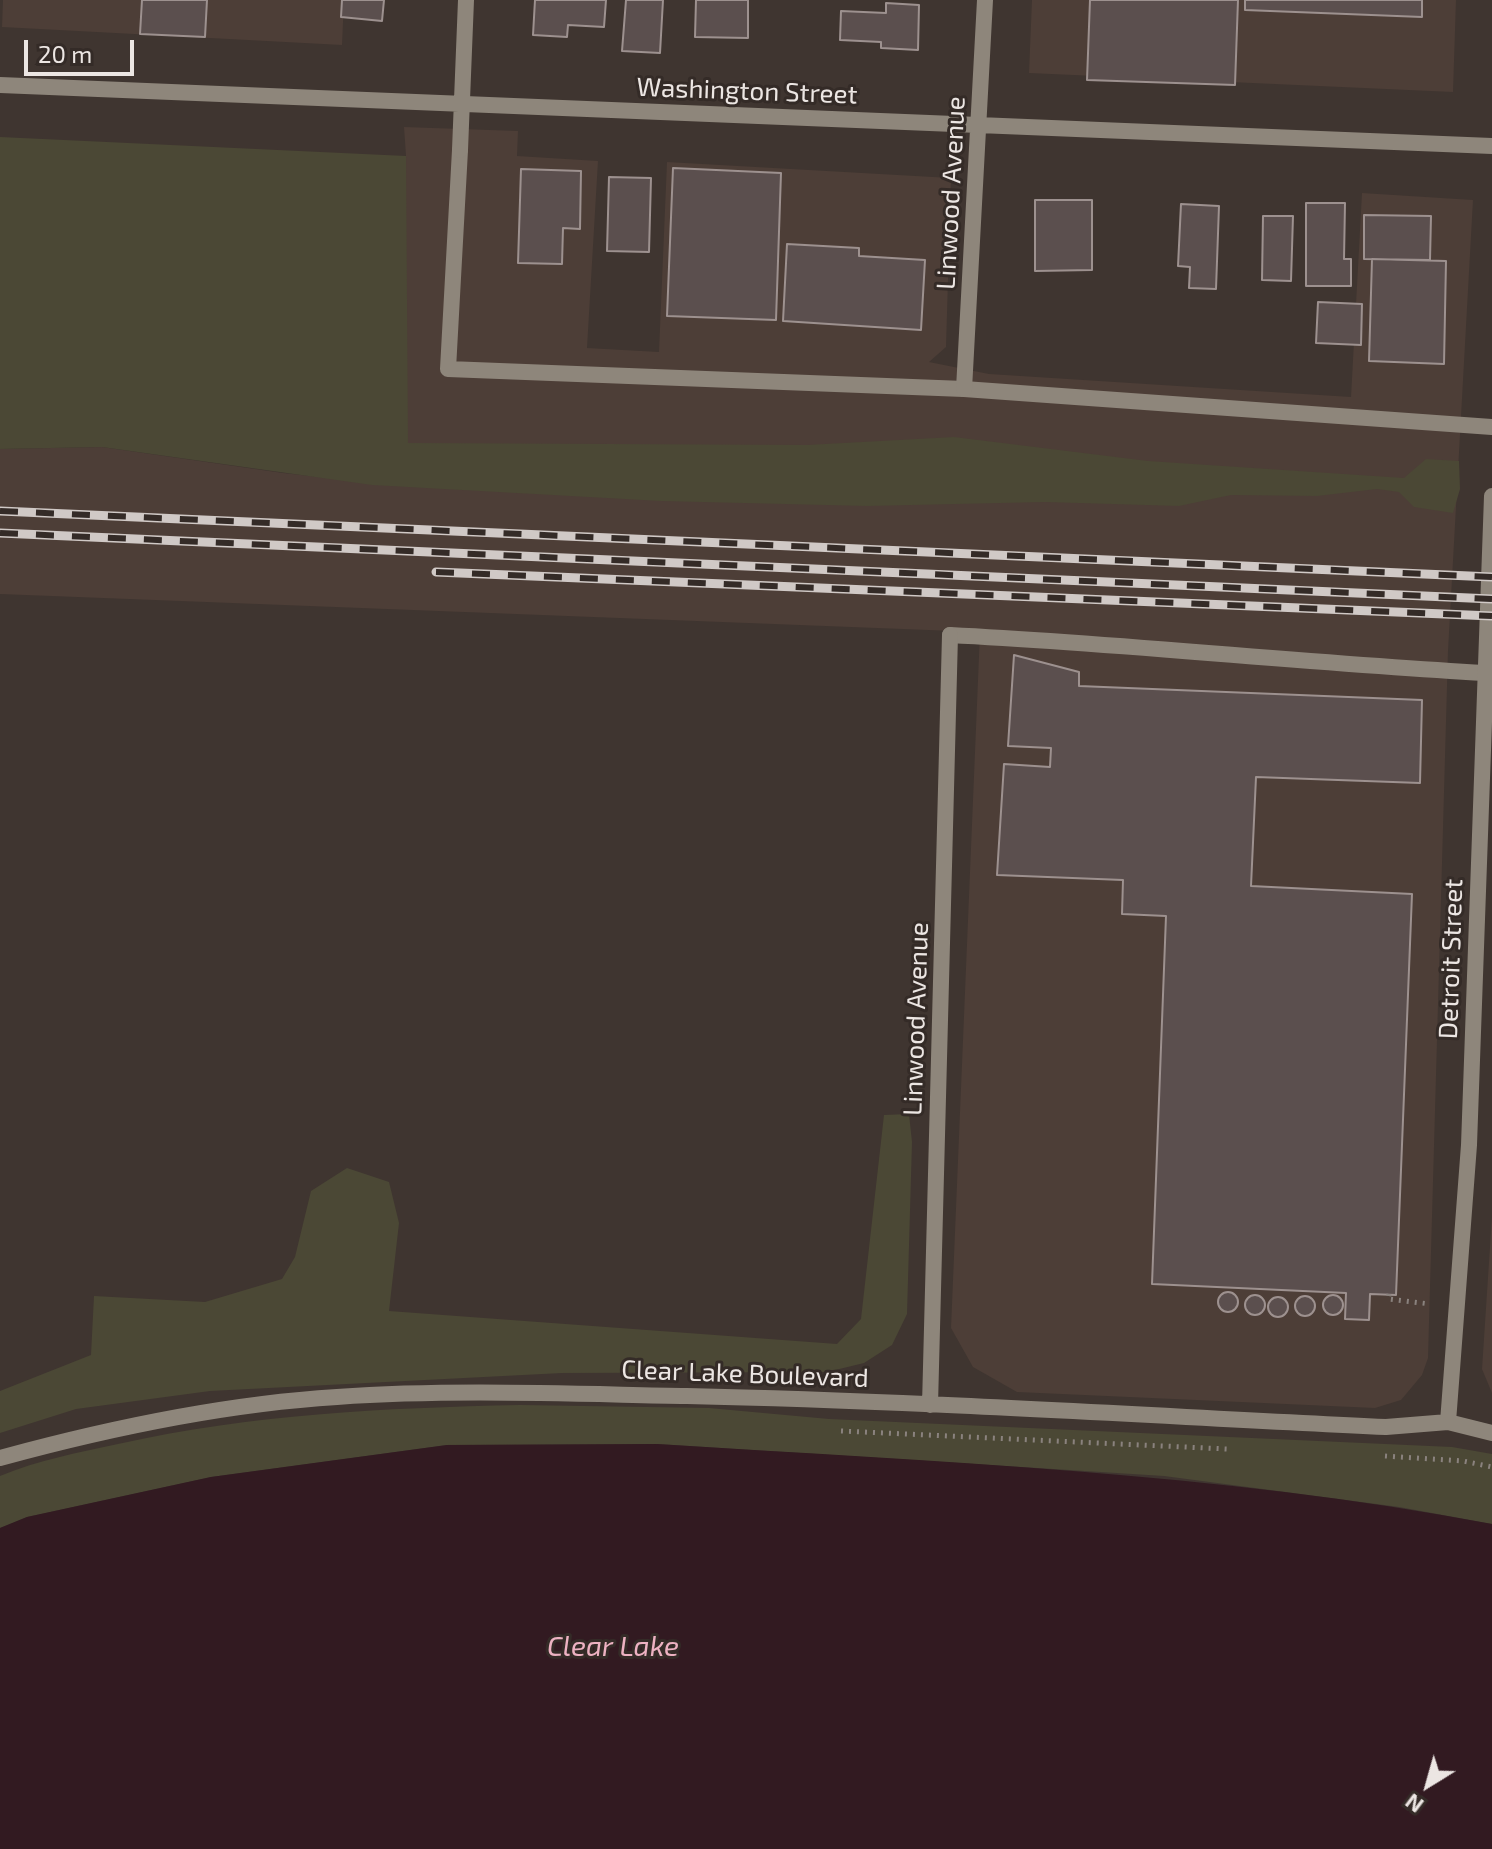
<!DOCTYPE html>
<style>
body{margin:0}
#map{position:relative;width:1492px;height:1849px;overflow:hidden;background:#3f3530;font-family:"Exo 2",sans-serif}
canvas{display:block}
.north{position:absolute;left:1388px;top:1745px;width:80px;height:80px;-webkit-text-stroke:6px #342b27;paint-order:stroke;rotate:217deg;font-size:22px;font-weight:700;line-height:32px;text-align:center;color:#ece6e3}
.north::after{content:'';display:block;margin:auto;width:28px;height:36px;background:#ece6e3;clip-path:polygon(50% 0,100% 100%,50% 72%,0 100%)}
.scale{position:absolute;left:24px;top:40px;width:110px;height:36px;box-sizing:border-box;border:4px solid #ece6e3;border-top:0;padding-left:10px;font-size:24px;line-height:28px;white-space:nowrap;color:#ece6e3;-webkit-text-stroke:6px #342b27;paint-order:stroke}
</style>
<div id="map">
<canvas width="1492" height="1849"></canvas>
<div class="north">N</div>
<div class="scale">20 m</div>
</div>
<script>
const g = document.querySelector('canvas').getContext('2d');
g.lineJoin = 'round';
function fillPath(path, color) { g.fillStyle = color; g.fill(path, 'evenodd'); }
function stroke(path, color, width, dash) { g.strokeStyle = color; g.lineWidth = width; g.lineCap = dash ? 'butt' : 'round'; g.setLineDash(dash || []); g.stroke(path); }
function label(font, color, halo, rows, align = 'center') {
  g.font = font + ' "Exo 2",sans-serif'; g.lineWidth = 6; g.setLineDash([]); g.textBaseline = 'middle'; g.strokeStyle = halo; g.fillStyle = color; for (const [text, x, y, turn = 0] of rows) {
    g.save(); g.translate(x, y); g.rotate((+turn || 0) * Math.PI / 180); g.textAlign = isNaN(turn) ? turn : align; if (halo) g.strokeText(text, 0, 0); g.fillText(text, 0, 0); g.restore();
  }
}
const built = new Path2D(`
 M3 0H344L342 45 2 27Z
 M1032 0H1456L1453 92 1029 73Z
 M404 127 518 131 517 156 598 161 587 348 659 352 667 162 951 178 946 347 929 362 989 374 1351 397 1362 193 1473 200 1448 651 1428 1358 1422 1375 1401 1400 1375 1408 1017 1392 973 1367 951 1328 980 632 0 594V449L102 447 283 473 402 486 406 156Z
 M1492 1216V1393L1482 1369Z`);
const green = new Path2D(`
 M0 137 406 156 408 443 807 445 954 437 1148 461 1404 478 1426 459 1459 461 1460 489 1453 513 1414 507 1399 492 1377 489 1317 496 1231 495 1179 506 1045 502 867 506 661 501 372 485 102 447 0 449Z
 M909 1114 912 1142 907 1314 892 1345 864 1363 827 1372 562 1373 210 1391 76 1409 0 1433V1391L91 1355 94 1296 205 1302 282 1279 295 1257 311 1191 347 1168 389 1182 399 1223 389 1311 837 1344 861 1319 884 1115Z
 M520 1405 709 1408 829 1419 1452 1447 1492 1454V1524L1399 1507 1164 1476 657 1444 447 1445 211 1477 27 1517 0 1528V1476C38 1460 77 1453 118 1444 253 1414 382 1408 520 1405Z`);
const water = new Path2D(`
 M657 1444C936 1462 1217 1472 1492 1524V1849H0V1528L27 1517 211 1477 447 1445Z`);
const building = new Path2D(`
 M142 0H207L205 37 140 34Z
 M342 0H384L382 21 341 17Z
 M535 0H606L604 27 568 25 567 37 533 35Z
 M626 0H663L660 53 622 51Z
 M696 0H748V38L695 37Z
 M1090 0H1238L1235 85 1087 80Z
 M1245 0H1422V17L1245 10Z
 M886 3 919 5 918 50 881 48V42L840 40 841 11 886 13Z
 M673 168 781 173 776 320 667 316Z
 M521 169 581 171 580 229 563 228 562 264 518 263Z
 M609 177 651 178 649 252 607 251Z
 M1035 200H1092V270L1035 271Z
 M1306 203H1345L1344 259H1351V286H1306Z
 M1181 204 1219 206 1216 289 1189 288 1190 267 1178 266Z
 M1364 215 1431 216 1430 260 1364 259Z
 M1263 216H1293L1291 281 1262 280Z
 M787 244 859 248V256L925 260 921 330 783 321Z
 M1372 259 1446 261 1444 364 1369 361Z
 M1318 302 1362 304 1361 345 1316 343Z
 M1014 655 1079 672V686L1422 700 1420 783 1256 777 1251 886 1412 894 1396 1295 1370 1294 1369 1320 1345 1319 1346 1293 1152 1284 1166 916 1122 914 1123 880 997 875 1004 764 1050 767 1051 748 1008 746Z
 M1218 1302a10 10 0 1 1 20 0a10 10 0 1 1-20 0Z
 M1245 1305a10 10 0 1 1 20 0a10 10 0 1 1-20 0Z
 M1323 1305a10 10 0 1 1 20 0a10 10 0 1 1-20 0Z
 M1295 1306a10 10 0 1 1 20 0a10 10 0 1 1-20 0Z
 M1268 1307a10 10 0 1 1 20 0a10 10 0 1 1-20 0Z`);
const path = new Path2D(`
 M1389 1294 1388 1299 1430 1304
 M841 1431 1227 1449
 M1385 1456 1463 1461 1492 1467`);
const service = new Path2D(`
 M460 150 448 369 964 389 1492 427
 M950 635C1129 644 1306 663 1485 673`);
const minor = new Path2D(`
 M0 85 1492 146
 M460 150 466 0
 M964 389 985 0
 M930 1405 950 635
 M1448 1422 1469 1145 1492 496
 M0 1458C110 1428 223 1404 337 1397 453 1389 571 1394 687 1396 920 1401 1153 1416 1386 1427L1448 1422 1492 1433`);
const rail = new Path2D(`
 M0 511 1492 577
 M0 533 1492 599
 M436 572 1492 616`);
const streetNames = [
 ["Washington Street",747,91,2],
 ["Linwood Avenue",951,193,-87],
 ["Detroit Street",1451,959,-88],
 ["Linwood Avenue",916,1019,-88],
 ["Clear Lake Boulevard",745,1374,2]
];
const waterNames = [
 ["Clear Lake",613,1647]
];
fillPath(built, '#4d3e37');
fillPath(green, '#4b4835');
fillPath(water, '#321a21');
fillPath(building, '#5b4f4e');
stroke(building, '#9d918f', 2);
stroke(path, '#8a827e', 5, [2, 6]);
stroke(service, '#8e867b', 16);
stroke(minor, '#8e867b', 16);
stroke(rail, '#d0c9c6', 9);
stroke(rail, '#342b27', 6, [18]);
label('26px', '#ece6e3', '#342b27', streetNames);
label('italic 28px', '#edb2c2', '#342b27', waterNames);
</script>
